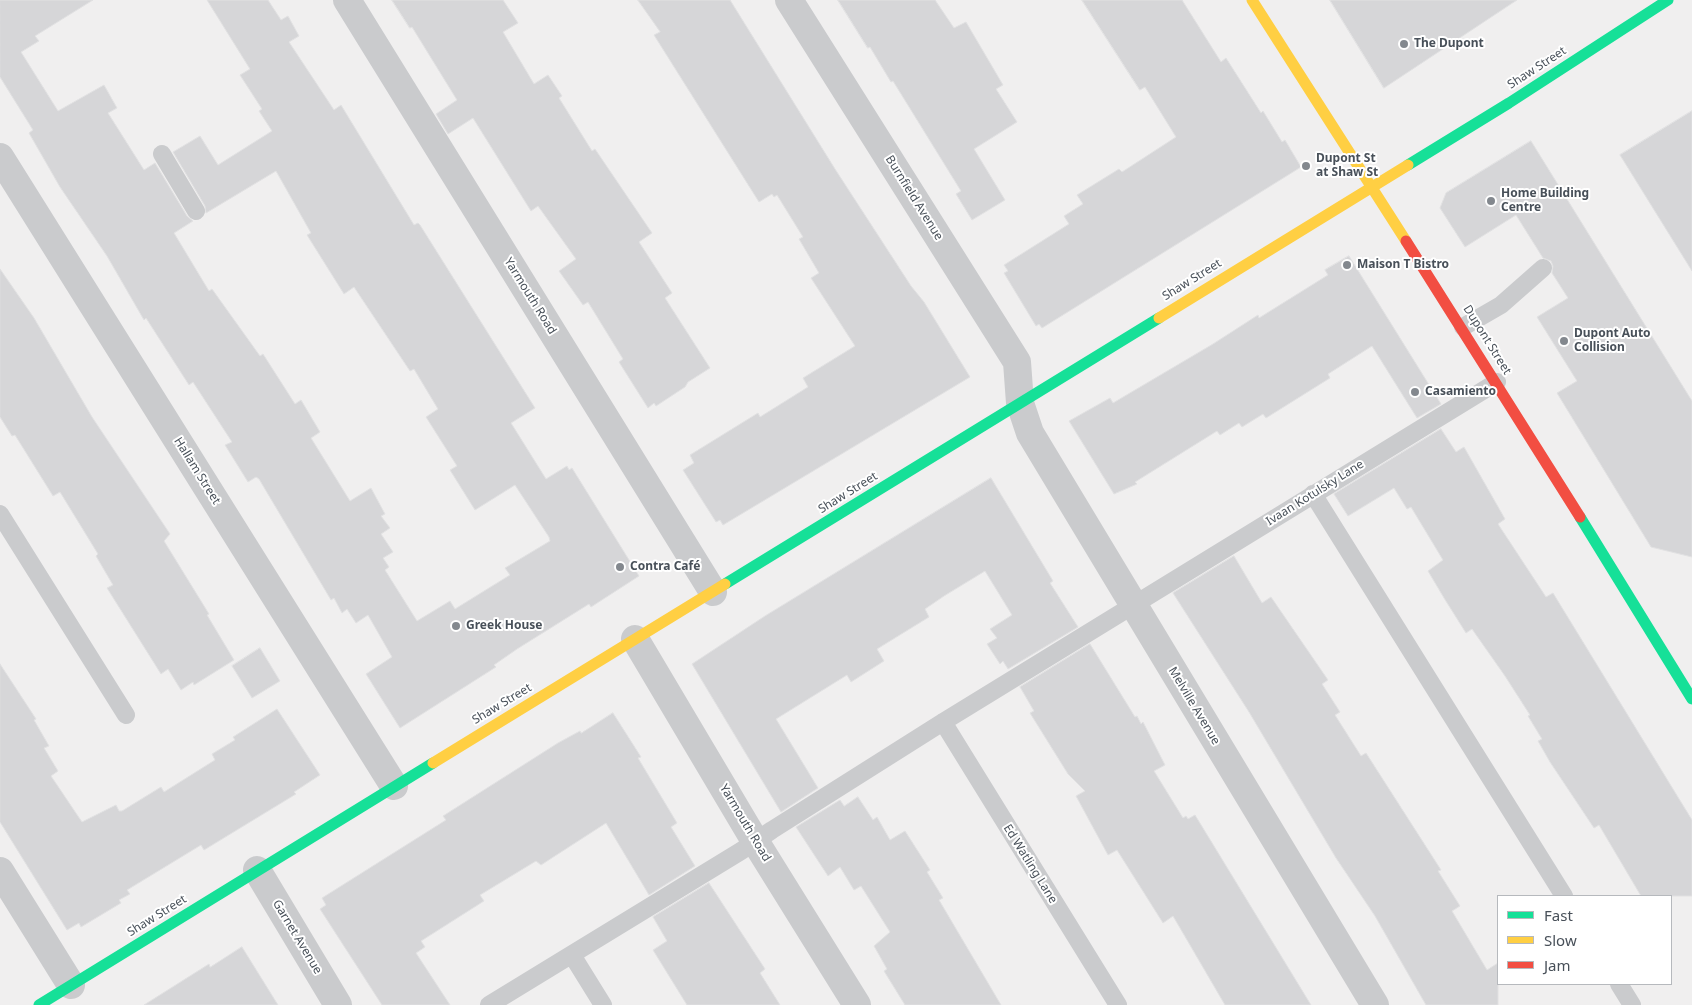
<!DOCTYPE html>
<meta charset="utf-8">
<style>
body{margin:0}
#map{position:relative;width:1692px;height:1005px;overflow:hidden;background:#f0efef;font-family:"Noto Sans",sans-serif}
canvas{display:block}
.legend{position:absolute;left:1497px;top:895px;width:175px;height:90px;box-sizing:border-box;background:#fff;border:1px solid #b6b9bd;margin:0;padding:6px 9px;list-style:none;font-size:15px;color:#485059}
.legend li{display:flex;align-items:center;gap:10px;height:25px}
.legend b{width:25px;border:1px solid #b6b9bd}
</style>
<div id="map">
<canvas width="1692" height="1005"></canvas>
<ul class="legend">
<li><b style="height:6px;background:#16e098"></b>Fast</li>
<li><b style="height:6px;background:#ffcf43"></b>Slow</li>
<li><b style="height:6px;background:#f24e42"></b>Jam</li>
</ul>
</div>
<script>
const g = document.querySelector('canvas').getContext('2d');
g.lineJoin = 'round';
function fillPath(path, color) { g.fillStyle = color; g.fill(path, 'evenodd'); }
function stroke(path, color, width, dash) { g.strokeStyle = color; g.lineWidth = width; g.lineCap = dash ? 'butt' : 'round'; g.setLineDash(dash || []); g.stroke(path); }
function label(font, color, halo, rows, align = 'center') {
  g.font = font + ' "Noto Sans",sans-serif'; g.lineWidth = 4; g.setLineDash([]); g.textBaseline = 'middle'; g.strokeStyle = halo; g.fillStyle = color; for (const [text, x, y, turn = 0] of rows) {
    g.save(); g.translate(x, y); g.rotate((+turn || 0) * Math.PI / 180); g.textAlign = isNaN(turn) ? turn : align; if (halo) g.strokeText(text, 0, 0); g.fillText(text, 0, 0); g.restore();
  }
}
const building = new Path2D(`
 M0 0H93L35 36 39 41 21 52 58 111 104 85 117 108 108 113 144 170 155 163 187 216 193 221 174 233 209 291 212 289 260 356 263 354 295 404 301 400 320 432 311 438 350 501 371 488 385 514 381 516 390 528 381 534 393 552 383 558 389 567 385 570 417 621 450 601 455 609 510 575 505 568 550 541 549 537 515 485 475 510 450 470 457 466 426 417 438 409 414 369 410 371 354 287 344 294 307 235 311 233 276 171 206 213 205 206 173 152 200 136 218 165 272 131 259 111 262 109 240 75 250 69 207 0H268L281 20 288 16 299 36 289 42 334 110 341 105 414 225 418 223 420 225 535 408 511 423 546 479 567 466 569 470 572 468 639 576 591 607 589 604 517 649 494 665 496 667 400 728 366 674 392 657 368 615 356 623 347 609 342 613 334 598 331 600 259 479 256 477 248 482 225 445 232 442 193 382 189 385 146 318 144 320 107 256 60 187 29 133 33 130 0 77Z
 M392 0H503L518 23 503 32 534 84 548 75 562 96 559 98 592 151 595 149 652 233 639 242 672 293 665 298 710 368 688 382 685 387 656 406 654 403 648 408 619 362 623 359 588 302 583 305 559 271 576 259 538 206 531 211 473 118 448 134 436 114 457 100 412 27 410 28Z
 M638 0H730L835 169 911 286 924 302 970 377 723 525 720 520 716 522 683 470 694 463 690 455 758 413 760 417 808 387 803 378 855 346 811 278 819 273 799 239 803 237 777 195 774 197 772 194 759 202 654 35 660 32Z
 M838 0H935L954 28 966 22 1003 85 996 89 1017 122 974 149 1005 200 972 220 956 194 961 191 893 81 891 82 870 47 868 48Z
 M1082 0H1182L1221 62 1226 58 1261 113 1263 111 1282 142 1285 140 1301 167 1042 328 1039 324 1036 326 1004 273 1008 271 1004 265 1069 224 1064 216 1083 204 1077 195 1119 169 1122 172 1176 137 1145 87 1140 90Z
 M1330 0H1517L1384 88Z
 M1692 111V271L1620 155Z
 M1531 141 1692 401V557L1651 547 1557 393 1577 381 1537 317 1568 298 1552 273 1553 266 1551 261 1543 258 1516 215 1465 247 1440 208 1446 193Z
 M1349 256 1441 404 1417 418 1372 346 1328 374 1330 378 1266 418 1263 414 1242 427 1239 423 1220 435 1217 431 1135 482 1137 484 1114 494 1069 421 1110 398 1113 403 1213 344 1258 315 1259 318 1328 275 1325 270Z
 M0 269 34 318 92 417 170 534 164 541 209 614 207 615 234 660 194 685 193 682 181 690 168 669 161 674 107 588 113 585 96 556 98 554 60 492 53 496 15 435 12 436 0 417Z
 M1441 429 1456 452 1464 447 1505 519 1498 524 1546 597 1553 593 1692 820V896H1641L1599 825 1594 828 1550 762 1538 741 1542 739 1528 716 1530 715 1505 676 1472 629 1466 633 1444 598 1428 571 1443 560 1411 507 1407 509 1394 488 1348 516 1334 494Z
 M991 478 1053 581 1050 583 1078 627 1008 669 1003 661 1000 664 987 644 997 638 990 629 1012 615 985 571 944 596 925 609 929 617 877 649 884 661 851 682 847 675 776 719 818 788 781 812 692 664 765 616Z
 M1234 556 1262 603 1271 597 1328 680 1322 684 1340 712 1335 715 1361 756 1366 753 1441 870 1438 871 1460 906 1452 911 1487 970 1498 963V1005H1426L1375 916 1336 858 1249 712 1173 593Z
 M1090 644 1135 717 1137 716 1141 724 1143 722 1165 765 1154 771 1183 818 1186 816 1188 819 1195 815 1311 1005H1225L1173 916 1163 923 1117 850 1108 855 1076 796 1085 791 1068 774 1030 713 1034 711 1020 687Z
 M260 648 280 681 252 698 232 666Z
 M0 664 36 719 34 720 49 746 44 748 58 771 51 776 82 822 116 805 119 811H122L161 787 164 792 215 760 212 754 235 740 233 737 277 709 320 775 294 792 296 794 204 850 201 845 127 890 130 894 119 900 121 903 81 927 79 923 67 930 0 822Z
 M613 713 641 757 638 758 677 823 671 827 695 866 649 895 606 823 541 865 536 861 480 895 484 901 421 941 425 947 416 953 450 1005H382L320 909 326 905 322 898 446 820 443 816 558 743 580 731 581 733Z
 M858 797 873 820 877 817 890 840 905 831 930 870 927 872 943 898 939 900 1001 1005H905L884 971 887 969 874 946 890 932 861 886 854 890 840 867 828 876 796 827 840 800 844 806Z
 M709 883 765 969 760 973 780 1005H687L653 950 667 941 653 917Z
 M242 947 278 1005H144L209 964 210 967Z`);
const lane = new Path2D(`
 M162 154 196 211
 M1463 327 1501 305 1543 268
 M1313 494 1564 896
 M0 514 126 715
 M943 722 1118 1005
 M572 955 603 1005
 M1619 984 1632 1005
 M489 1005 741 851 772 830 943 722 1497 382`);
const street = new Path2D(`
 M347 0 713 592
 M789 0 1017 362 1020 403 1030 433 1375 1005
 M0 157 394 786
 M635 639 755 841 857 1005
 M257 870 338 1005
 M0 871 71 985`);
const fast = new Path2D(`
 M1408 165 1509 103 1668 0
 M1580 517 1692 699
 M725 584 1159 318
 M39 1005 433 763`);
const slow = new Path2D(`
 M1252 0 1406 241
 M1159 318 1408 165
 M433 763 725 584`);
const jam = new Path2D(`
 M1406 241 1580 517`);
const markers = [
 [1404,44,5,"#83888e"],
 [1306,166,5,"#83888e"],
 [1491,201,5,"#83888e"],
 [1347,265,5,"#83888e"],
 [1564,341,5,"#83888e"],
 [1415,392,5,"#83888e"],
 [620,567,5,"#83888e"],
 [456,626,5,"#83888e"]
];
const poiNames = [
 ["The Dupont",1414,44],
 ["Dupont St",1316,159],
 ["at Shaw St",1316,173],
 ["Home Building",1501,194],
 ["Centre",1501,208],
 ["Maison T Bistro",1357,265],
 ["Dupont Auto",1574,334],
 ["Collision",1574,348],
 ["Casamiento",1425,392],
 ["Contra Café",630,567],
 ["Greek House",466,626]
];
const streetNames = [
 ["Shaw Street",1537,68,-33],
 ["Burnfield Avenue",914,198,58],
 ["Shaw Street",1192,280,-32],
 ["Yarmouth Road",530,296,58],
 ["Dupont Street",1487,340,58],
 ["Hallam Street",197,471,58],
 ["Shaw Street",848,493,-32],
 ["Ivaan Kotulsky Lane",1315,493,-32],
 ["Shaw Street",502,704,-31],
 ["Melville Avenue",1194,706,59],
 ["Yarmouth Road",745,823,59],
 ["Ed Watling Lane",1030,864,58],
 ["Shaw Street",157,916,-32],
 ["Garnet Avenue",297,937,59]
];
fillPath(building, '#d6d6d8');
stroke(building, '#e1e1e2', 1);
stroke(lane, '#cacbcd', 18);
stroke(street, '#cacbcd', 28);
stroke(fast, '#16e098', 11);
stroke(slow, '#ffcf43', 11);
stroke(jam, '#f24e42', 11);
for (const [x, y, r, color] of markers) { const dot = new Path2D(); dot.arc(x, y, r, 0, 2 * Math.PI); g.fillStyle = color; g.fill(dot); stroke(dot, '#fff', 2); }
label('bold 12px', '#485059', '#fff', poiNames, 'left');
label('12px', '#485059', '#fff', streetNames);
</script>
